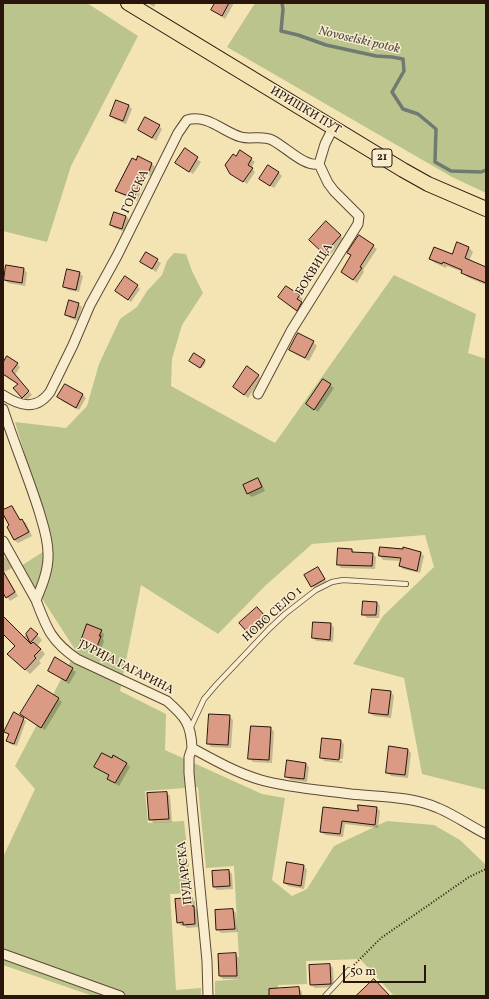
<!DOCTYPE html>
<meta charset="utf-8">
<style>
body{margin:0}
#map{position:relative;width:489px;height:999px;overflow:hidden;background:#f4e4b4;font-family:Vollkorn,serif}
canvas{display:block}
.frame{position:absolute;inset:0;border:4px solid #29150b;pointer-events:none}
.scale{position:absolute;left:343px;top:965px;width:83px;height:18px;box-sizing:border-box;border:2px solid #29150b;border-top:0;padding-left:5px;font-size:12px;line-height:14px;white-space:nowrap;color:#29150b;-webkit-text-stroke:3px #f8edce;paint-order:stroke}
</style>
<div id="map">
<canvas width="489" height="999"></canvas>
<div class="frame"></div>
<div class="scale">50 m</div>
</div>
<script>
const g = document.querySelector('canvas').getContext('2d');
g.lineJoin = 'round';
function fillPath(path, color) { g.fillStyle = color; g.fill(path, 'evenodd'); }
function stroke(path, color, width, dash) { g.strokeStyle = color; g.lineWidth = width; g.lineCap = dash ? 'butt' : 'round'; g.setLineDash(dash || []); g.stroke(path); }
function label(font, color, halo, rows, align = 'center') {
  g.font = font + ' Vollkorn,serif'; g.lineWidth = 3; g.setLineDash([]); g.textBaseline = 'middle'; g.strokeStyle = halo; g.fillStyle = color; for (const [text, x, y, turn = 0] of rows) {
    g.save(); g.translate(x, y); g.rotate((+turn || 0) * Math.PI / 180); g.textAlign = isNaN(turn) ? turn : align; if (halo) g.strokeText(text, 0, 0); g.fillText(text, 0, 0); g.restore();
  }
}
const green = new Path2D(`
 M3 3H87L138 36 71 166 47 242 3 231Z
 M255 3H486V193L452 177 227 47Z
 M174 253 186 254 192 271 203 293 182 325 172 359 171 386 275 443 394 275 476 314 468 353 486 359V790L422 774 404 678 353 664 383 616 434 567 425 535 312 544 265 586 218 634 141 585 120 691 166 714 165 750 262 794 285 798 272 880 292 896 307 889 334 846 387 821 434 825 460 840 486 865V996H394L360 959 306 961 307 984 278 985V996H215V981L240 979 234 866 206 868 198 787 145 791 148 823 184 821 192 893 170 894 176 990 201 988V996H93L3 965V857L35 789 15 766 76 651 21 566 52 546 15 422 66 428 87 406 99 364 120 319 137 307 147 291 162 275 167 261Z`);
const shadow = new Path2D(`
 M147 3H156L154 7Z
 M216 3H234L225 19 212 10Z
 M128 105 132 109 126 124 114 119 111 116Z
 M159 126 162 129 156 141 139 130Z
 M185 150 201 162 193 174 180 166Z
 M241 152 255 162 251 168 255 172 247 184 232 174 236 158Z
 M139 158 152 164 155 167 151 176 148 175 137 201 120 194 116 190Z
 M278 172 282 176 274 188 264 182Z
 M126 216 129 220 126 232 114 228 111 225Z
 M326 223 344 239 328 257 310 240Z
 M359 236 377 249 363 270 364 272 357 283 342 272 352 256 348 253Z
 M457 243 469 248 473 252 469 261 486 268V285L467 277 463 272 447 266 446 268 435 263 430 259 452 256Z
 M147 254 161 263 156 272 142 262Z
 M7 267 24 269 27 273 25 286 8 283 5 280Z
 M79 273 83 276 79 292 68 290 64 287Z
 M137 286 140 289 131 302 120 294Z
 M287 287 303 299 300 302 305 306 300 313 279 297Z
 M78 304 82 307 78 321 70 318 66 315Z
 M298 334 313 342 317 346 309 361 294 353 290 350Z
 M194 354 206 362 202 368 192 362Z
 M3 364H17L20 367 15 375 32 395 26 400 14 388 19 385 3 375Z
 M258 375 261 379 248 398 234 387Z
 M323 380 334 388 318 412 307 404Z
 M65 385 83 395 86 398 79 410 62 401 59 397Z
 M258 479 261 482 265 491 252 497 248 494 244 485Z
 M11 507 21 521 22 520 26 523 32 536 18 543 14 540 11 526 3 512Z
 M380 548 404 550V549L421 553 424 556 420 573 403 569 400 566 401 561 383 560 380 556Z
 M352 550 355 553 372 554 376 557 375 569 341 568 338 564Z
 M3 556 7 559 12 568 4 572 18 596 10 601 3 591Z
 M318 568 327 582 315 589 312 586Z
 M377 602 380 606 379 618H367L363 614Z
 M261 611 269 621 252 636 248 632Z
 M3 620 23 638 31 629 42 640 38 645 45 654 39 661 41 663 30 674 14 659 16 646 3 633Z
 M314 623 331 624 334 628 333 642 316 641 313 638Z
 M101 631 104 634 103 639 104 641 101 650 86 645 82 641Z
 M56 659 76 672 69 684 49 670Z
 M391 692 394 696 391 718 374 716 370 713Z
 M58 699 62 702 45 730 25 717Z
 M14 713 26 721 17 746 10 744 8 741 10 735 5 732Z
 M229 716 233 720 231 748 211 747 208 743Z
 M271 728 274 732 272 763 253 762 249 758Z
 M341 741 344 744 343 759 323 757V759L342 761V763L324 761 321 757Z
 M390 748 408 750 411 753 408 778 391 776 387 772Z
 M112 759 126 763 130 767 119 786 108 779 110 776 96 767Z
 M306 764 309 767 307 782 290 780 286 776Z
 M167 793 170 796 172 822 154 823 150 820Z
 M359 806 377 808 380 811 378 828 345 824 343 837 325 835 321 832 359 812Z
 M304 866 307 870 304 889 288 886 285 883Z
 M229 871 232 874 233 889 217 890 214 887Z
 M192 899 195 902V908L197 910 198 927 187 928 184 925 181 926 178 922Z
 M233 910 236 913 238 932 221 933 217 929Z
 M235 954 239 958 240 979H223L220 976Z
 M330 965 333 968 334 987 315 988 311 985Z
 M299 988 302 992V996H283Z`);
const stream = new Path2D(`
 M282 3 283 9 281 31 298 35 326 45 376 56 392 57 403 59 404 71 392 92 403 109 418 114 436 129 435 162 451 171 481 172 486 170`);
const building = new Path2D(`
 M215 3H229L222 16 211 10Z
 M116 100 129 105 123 121 110 116Z
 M145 117 160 125 152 138 138 130Z
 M185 148 198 157 189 172 175 163Z
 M240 150 252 158 248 165 253 168 243 182 230 174 225 165 233 154 236 156Z
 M138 156 152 163 148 174 144 172 134 198 115 191 132 158 136 160Z
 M268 165 279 172 270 186 259 179Z
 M114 212 126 216 122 229 110 225Z
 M326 221 341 235 324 254 309 240Z
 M359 235 374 245 360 267 362 268 353 280 341 272 351 255 347 253Z
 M457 242 469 247 465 258 486 267V283L461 273 462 270 443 262 442 264 429 259 434 247 452 254Z
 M146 252 158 259 152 269 140 262Z
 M6 265 24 268 22 283 4 280Z
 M67 269 80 272 76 290 63 287Z
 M125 276 138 285 128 300 115 291Z
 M286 286 300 295 297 299 302 302 297 311 278 297Z
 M69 300 79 303 75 318 65 315Z
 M298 333 314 341 305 358 289 350Z
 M194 353 205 360 200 368 189 361Z
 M7 356 18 363 12 371 29 391 22 398 13 388 18 384 3 374V363Z
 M247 366 259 375 244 395 233 387Z
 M323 379 331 384 314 410 306 404Z
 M65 384 83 394 76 408 57 397Z
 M258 478 262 487 247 494 243 485Z
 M12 506 20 520 22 519 29 532 14 540 7 527 9 525 3 514V510Z
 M380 547 403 549V547L421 552 417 571 399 566 401 558 379 556Z
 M338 548 352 549V552L373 553 372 566 337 565Z
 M318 567 325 579 311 587 304 575Z
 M3 571 15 592 6 598 3 593Z
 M363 601 377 602 376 615H362Z
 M257 607 266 617 248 633 239 623Z
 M3 616 31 644 33 642 41 649 34 656 36 658 25 670 7 654 15 646 3 634Z
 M313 622 331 623 330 640 312 638Z
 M87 624 102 630 99 636H101L97 647 81 641Z
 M31 628 38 634 30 643 26 634Z
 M55 657 73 668 66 681 48 671Z
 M38 685 59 698 41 728 20 714Z
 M372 689 391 691 388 715 369 713Z
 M14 712 24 718 14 744 6 741 9 734 4 732Z
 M209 714 230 715 228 745 207 744Z
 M251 726 271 727 269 760 248 759Z
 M322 738 341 740 339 760 320 758Z
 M389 746 408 749 405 775 386 773Z
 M102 753 112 758 113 755 127 763 115 783 107 779 109 775 94 767Z
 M287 760 306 763 304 779 285 777Z
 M167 792 169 819 149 820 147 793Z
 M358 805 377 807 375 825 342 821 340 834 320 832 323 807 358 811Z
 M287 862 304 865 301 886 284 883Z
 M229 870 230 886 213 887 212 871Z
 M192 898V906H194L195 924 183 925V922L177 923 175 899Z
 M233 909 235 929 216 930 215 910Z
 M236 953 237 976H219L218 954Z
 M330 964 331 984 310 985 309 965Z
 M374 979 390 996H356Z
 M299 987 300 996H269V989Z`);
const path = new Path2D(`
 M354 965 381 938 469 877 486 869`);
const service = new Path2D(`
 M190 729 204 699 216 685 269 629 285 614 316 590 332 582 343 580 406 584
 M325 996 349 970`);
const minor = new Path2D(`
 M258 394 291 331 358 224 359 216 334 191 328 183 319 164
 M3 395C20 406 36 411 50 392L73 345 90 305 117 256 178 133 187 120C208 114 223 132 241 137 251 140 262 135 272 140 286 147 304 167 319 164L325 144 333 128
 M3 409C14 443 28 476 39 511 43 525 48 538 48 553 49 569 42 586 36 600 47 629 51 641 77 659L167 701C185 717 191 723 192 748 214 760 237 773 261 780 290 788 321 790 351 794 380 797 411 796 438 808 455 815 470 826 486 834
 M3 541 36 600
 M192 748 189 757V773L207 961 208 996
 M3 954 120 996`);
const primary = new Path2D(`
 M128 3 403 170 428 184 486 209`);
const shields = [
 [382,158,20]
];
const shieldNames = [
 ["21",382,158]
];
const streetNames = [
 ["ИРИШКИ ПУТ",305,111,31],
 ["ГОРСКА",136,192,-64],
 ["БОКВИЦА",315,270,-58],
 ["НОВО СЕЛО 1",273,615,-42],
 ["ЈУРИЈА ГАГАРИНА",126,668,27],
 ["ПУДАРСКА",186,873,-96]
];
const waterNames = [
 ["Novoselski potok",359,41,13]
];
fillPath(green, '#bbc48d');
fillPath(shadow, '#0003');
stroke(stream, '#717973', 3.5);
fillPath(building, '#db9a84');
stroke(building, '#29150b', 1);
stroke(service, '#5c4935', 6);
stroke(minor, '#5c4935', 11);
stroke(primary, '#29150b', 16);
stroke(path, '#29150b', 2, [1, 2]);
stroke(service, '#f8edce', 4.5);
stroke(minor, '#f8edce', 9);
stroke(primary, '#f4e4b4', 14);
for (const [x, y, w] of shields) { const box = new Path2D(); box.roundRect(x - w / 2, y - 9, w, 18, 3); g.fillStyle = '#f8edce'; g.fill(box); stroke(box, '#29150b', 1); }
label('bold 11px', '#29150b', null, shieldNames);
label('12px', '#29150b', '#f8edce', streetNames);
label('italic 13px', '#534f48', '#f8edce', waterNames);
</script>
